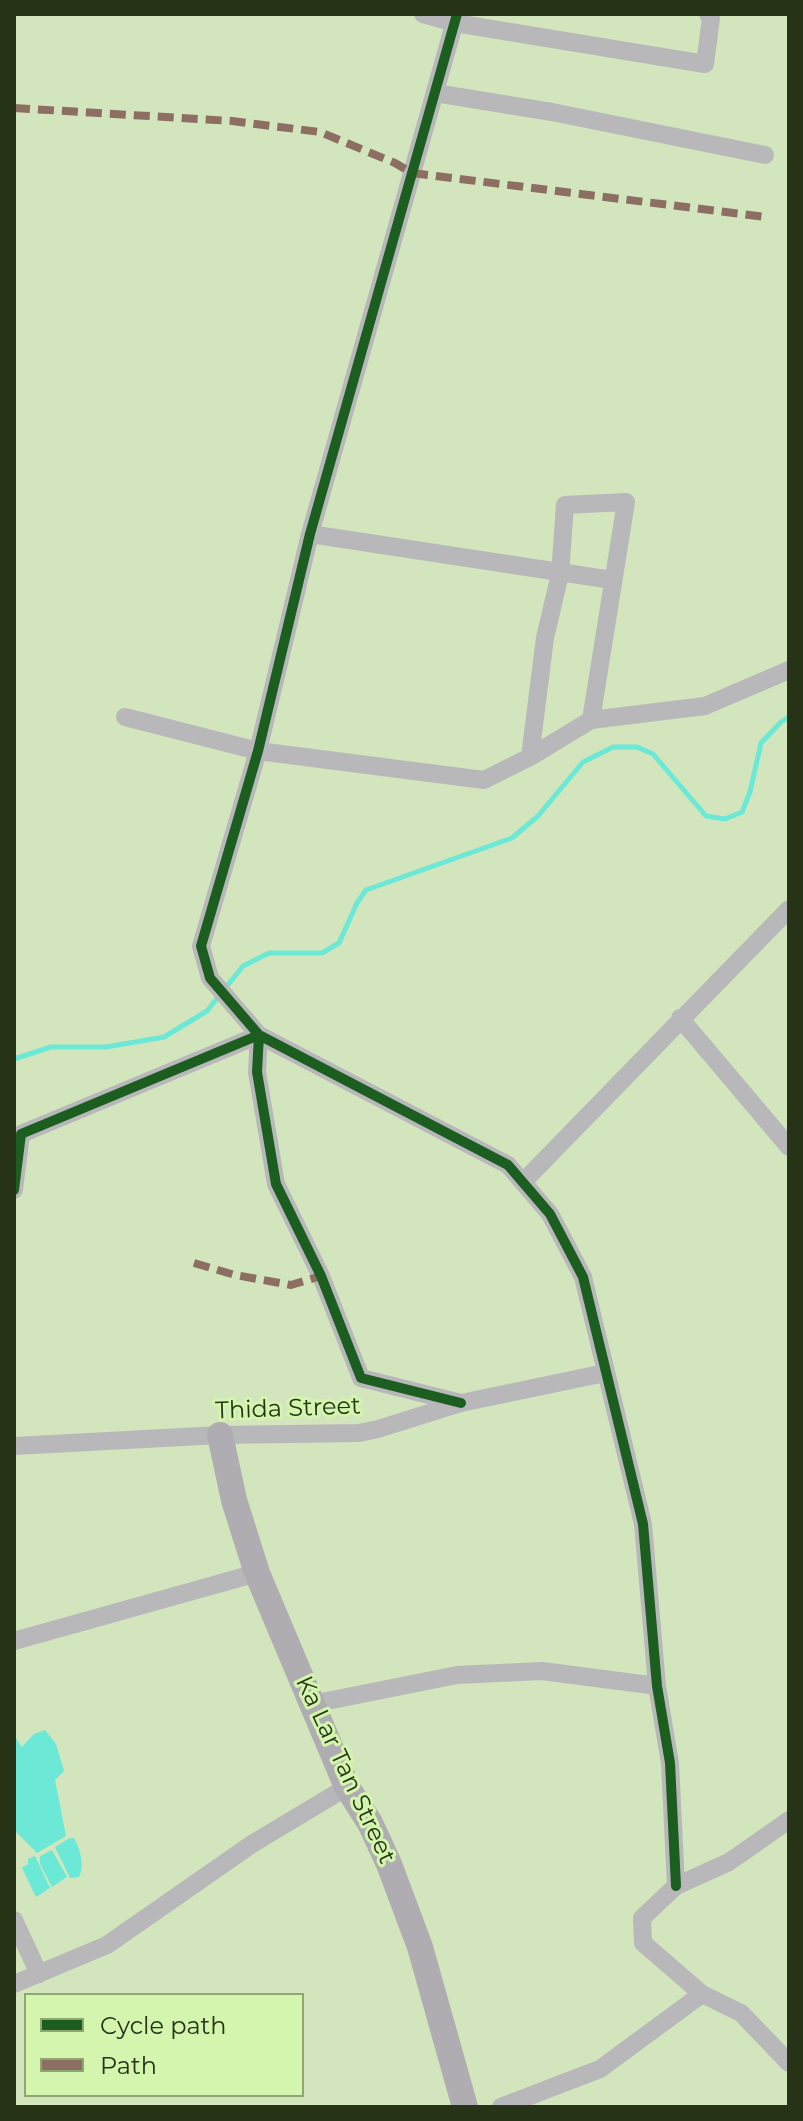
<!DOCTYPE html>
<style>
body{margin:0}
#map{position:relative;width:803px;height:2121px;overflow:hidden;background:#d2e5bd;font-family:Montserrat,sans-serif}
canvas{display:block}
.frame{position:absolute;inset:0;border:16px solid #263317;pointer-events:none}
.legend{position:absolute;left:24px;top:1993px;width:280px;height:104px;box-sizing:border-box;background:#d3f5ad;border:2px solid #8ea771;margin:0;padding:10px 14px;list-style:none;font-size:24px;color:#263317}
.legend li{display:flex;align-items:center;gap:16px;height:40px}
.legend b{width:40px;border:2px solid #8ea771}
</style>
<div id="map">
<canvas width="803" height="2121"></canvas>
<div class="frame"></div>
<ul class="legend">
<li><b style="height:10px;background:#1b5e20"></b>Cycle path</li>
<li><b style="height:10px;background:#8d6e63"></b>Path</li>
</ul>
</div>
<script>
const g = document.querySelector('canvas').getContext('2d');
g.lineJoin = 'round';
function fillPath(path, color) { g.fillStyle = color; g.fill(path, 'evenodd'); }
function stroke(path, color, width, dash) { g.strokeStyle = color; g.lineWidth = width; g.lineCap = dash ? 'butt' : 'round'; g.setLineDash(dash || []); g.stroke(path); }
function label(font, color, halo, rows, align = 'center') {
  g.font = font + ' Montserrat,sans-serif'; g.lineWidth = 6; g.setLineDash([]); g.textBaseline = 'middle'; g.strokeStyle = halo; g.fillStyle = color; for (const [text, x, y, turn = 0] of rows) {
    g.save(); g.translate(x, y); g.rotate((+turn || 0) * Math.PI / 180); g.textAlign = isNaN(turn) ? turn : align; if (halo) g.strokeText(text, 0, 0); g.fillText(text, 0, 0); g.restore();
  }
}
const water = new Path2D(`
 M45 1730 56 1744 64 1771 55 1780 66 1836 37 1853 14 1830V1735L22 1747 34 1734Z
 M70 1838H74C80 1849 85 1865 79 1877L70 1878 55 1847Z
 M52 1850 67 1877 52 1887 40 1864V1856Z
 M35 1856 50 1888 36 1897 22 1868 28 1864V1859Z`);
const stream = new Path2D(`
 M14 1059 51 1047H106L164 1037 207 1011 243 966 269 953H322L339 943 357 903 366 890 512 838 538 816 583 762 613 747H637L653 754 706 816 725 819 742 812 750 792 761 743 781 722 789 717`);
const street = new Path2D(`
 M423 14 455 23 705 64 711 18 708 14
 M457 14 310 534 258 751 201 946 210 978 259 1035 257 1072 276 1184 321 1276 361 1378 461 1403
 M435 93 552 112 765 155
 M310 534 612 580
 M125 717 258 751 484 780 530 757 591 720 705 706 789 670
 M530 757 545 638 560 574 565 505 626 502 591 720
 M680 1018 789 1147
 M524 1181 789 909
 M14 1190 21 1134 259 1035 508 1165 550 1214 583 1277 643 1524 657 1686 670 1763 676 1886
 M14 1446 220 1435 359 1433 378 1429 461 1403 605 1373
 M14 1641 257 1573
 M312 1704 457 1675 542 1671 657 1686
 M789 1820 729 1862 676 1886 642 1918 643 1943 702 1994 741 2013 789 2063
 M14 1920 39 1974
 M14 1984 107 1945 252 1844 347 1787
 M501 2107 600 2069 702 1994`);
const secondary = new Path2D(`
 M220 1435 234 1500 257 1573 347 1787 370 1823 389 1864 420 1947 465 2107`);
const quiet = new Path2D(`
 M14 108 232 121 320 132 395 163 412 173 766 217
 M194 1263 235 1275 291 1285 321 1276`);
const cycleway = new Path2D(`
 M457 14 310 534 258 751 201 946 210 978 259 1035 257 1072 276 1184 321 1276 361 1378 461 1403
 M14 1190 21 1134 259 1035 508 1165 550 1214 583 1277 643 1524 657 1686 670 1763 676 1886`);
const streetNames = [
 ["Thida Street",288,1409,-2],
 ["Ka Lar Tan Street",345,1770,65]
];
fillPath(water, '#6ce8d6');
stroke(stream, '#6ce8d6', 5);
stroke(street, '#b8b7ba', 18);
stroke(secondary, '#b0adb2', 26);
stroke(quiet, '#8d6e63', 8, [16, 8]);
stroke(cycleway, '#1b5e20', 10);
label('24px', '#263317', '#d3f5ad', streetNames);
</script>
